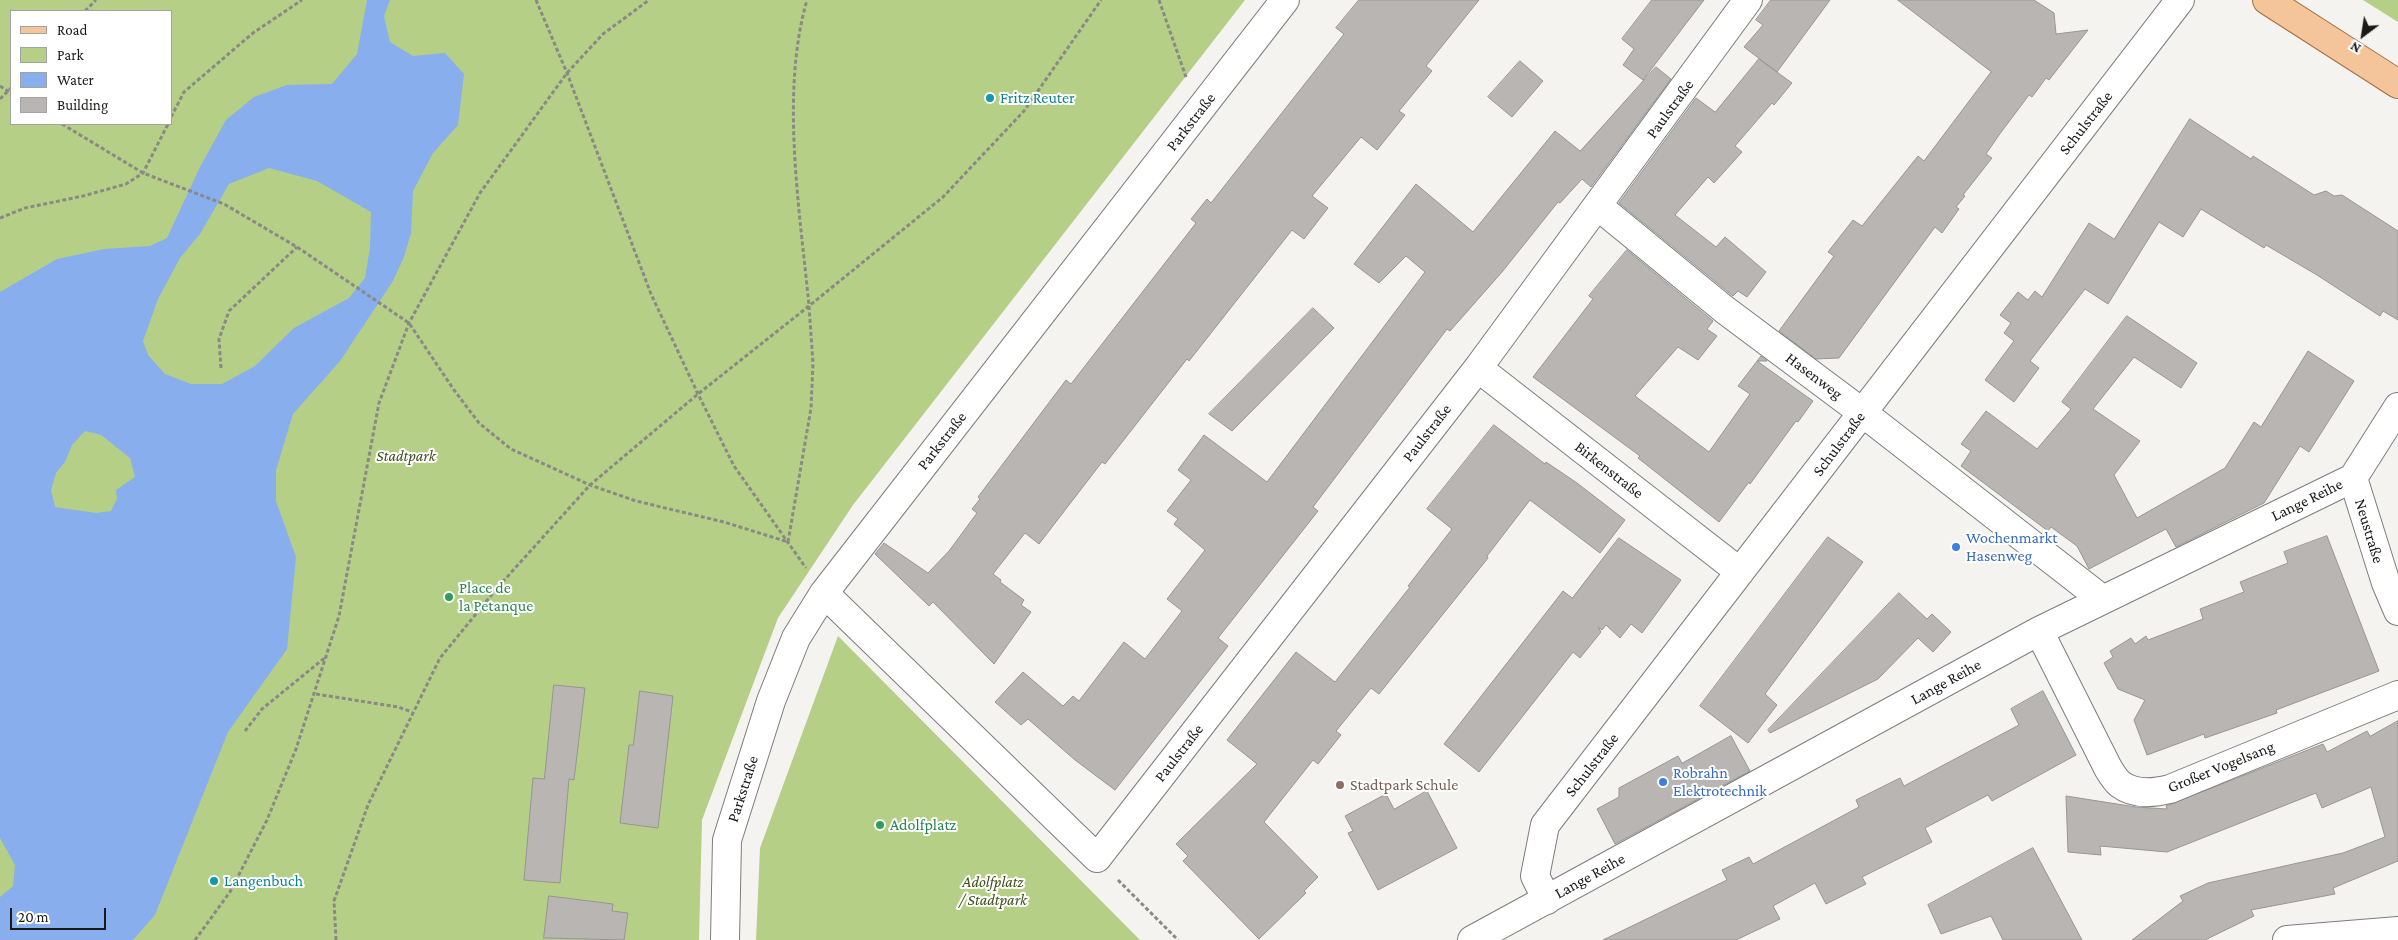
<!DOCTYPE html>
<meta charset="utf-8">
<style>
body{margin:0}
#map{position:relative;width:2398px;height:940px;overflow:hidden;background:#f5f3f0;font-family:"Crimson Pro",serif}
canvas{display:block}
.legend{position:absolute;left:10px;top:10px;width:162px;height:115px;box-sizing:border-box;background:#fff;border:1px solid #a3a3a2;margin:0;padding:6px 9px;list-style:none;font-size:15px;color:#191917}
.legend li{display:flex;align-items:center;gap:10px;height:25px}
.legend b{width:25px;border:1px solid #a3a3a2}
.north{position:absolute;left:2338px;top:10px;width:50px;height:50px;-webkit-text-stroke:4px #fff;paint-order:stroke;rotate:211deg;font-size:14px;font-weight:700;line-height:20px;text-align:center;color:#191917}
.north::after{content:'';display:block;margin:auto;width:18px;height:22px;background:#191917;clip-path:polygon(50% 0,100% 100%,50% 72%,0 100%)}
.scale{position:absolute;left:10px;top:908px;width:96px;height:22px;box-sizing:border-box;border:2px solid #191917;border-top:0;padding-left:6px;font-size:15px;line-height:18px;white-space:nowrap;color:#191917;-webkit-text-stroke:4px #fff;paint-order:stroke}
</style>
<div id="map">
<canvas width="2398" height="940"></canvas>
<ul class="legend">
<li><b style="height:6px;background:#f4c59a"></b>Road</li>
<li><b style="height:14px;background:#b5cf87"></b>Park</li>
<li><b style="height:14px;background:#88aeee"></b>Water</li>
<li><b style="height:14px;background:#b8b5b3"></b>Building</li>
</ul>
<div class="north">N</div>
<div class="scale">20 m</div>
</div>
<script>
const g = document.querySelector('canvas').getContext('2d');
g.lineJoin = 'round';
function fillPath(path, color) { g.fillStyle = color; g.fill(path, 'evenodd'); }
function stroke(path, color, width, dash) { g.strokeStyle = color; g.lineWidth = width; g.lineCap = dash ? 'butt' : 'round'; g.setLineDash(dash || []); g.stroke(path); }
function label(font, color, halo, rows, align = 'center') {
  g.font = font + ' "Crimson Pro",serif'; g.lineWidth = 4; g.setLineDash([]); g.textBaseline = 'middle'; g.strokeStyle = halo; g.fillStyle = color; for (const [text, x, y, turn = 0] of rows) {
    g.save(); g.translate(x, y); g.rotate((+turn || 0) * Math.PI / 180); g.textAlign = isNaN(turn) ? turn : align; if (halo) g.strokeText(text, 0, 0); g.fillText(text, 0, 0); g.restore();
  }
}
const green = new Path2D(`
 M0 0H1245L853 505 778 618 702 820 699 940H0ZM11 11H171V124H11Z
 M2363 0H2398V22Z
 M838 636 1140 940H756L760 848Z`);
const water = new Path2D(`
 M367 0H390L384 16 390 42 413 56 445 53 464 74 458 125 433 153 413 191 411 233 404 257 393 281 340 361 293 414 276 470V501L296 557 287 649 228 732 155 915 133 940H0V897L13 886 15 865 0 838V292L57 259 104 249 150 246 167 238 200 167 226 120 254 97 287 85 332 84 357 54ZM269 168 317 181 371 212 370 247 365 278 349 298 294 328 255 366 222 384H191L165 374 148 355 143 341 158 299 180 258 200 234 229 184ZM85 431 101 435 130 458 135 477 116 490 117 499 111 511 96 513 55 507 51 490 56 473 65 462 72 445Z`);
const building = new Path2D(`
 M1359 0H1479L1426 66 1432 71 1399 111 1405 115 1377 150 1361 137 1312 196 1328 208 1304 239 1292 230 1189 361 1187 359 1105 464 1102 462 1039 544 1025 533 993 574 1001 580 1000 582 1024 600 1021 605 1031 612 994 664 933 602 929 606 875 554 884 543 928 573 949 551 977 513 972 509 980 499 978 497 1066 380 1071 384 1196 223 1191 219 1207 199 1211 203 1344 34 1336 28Z
 M1652 0H1704L1643 80 1623 65 1634 49 1622 39Z
 M1771 0H1830L1777 72 1744 47 1763 25 1756 20Z
 M1898 0H2034L2054 13 2056 34 2088 30 2049 80 2046 78 2032 97 2029 95 1999 135 1986 154 1992 158 1963 195 1965 196 1956 207 1959 209 1942 233 1935 227 1839 358 1816 359 1779 331 1834 256 1828 252 1853 220 1862 226 1918 156 1924 161 1991 72Z
 M1759 59 1792 83 1774 105 1772 103 1735 146 1742 152 1714 183 1708 177 1675 215 1716 247 1725 237 1766 272 1747 297 1738 291 1733 296 1619 203 1696 98 1715 112Z
 M1520 61 1543 81 1512 117 1488 97Z
 M1656 67 1671 79 1591 187 1582 179 1560 203 1558 202 1502 272 1450 331 1447 329 1313 507 1318 511 1218 638 1228 646 1115 790 1075 760 1028 719 1021 725 995 702 1023 672 1063 706 1073 696 1079 701 1124 642 1145 659 1182 611 1167 599 1205 550 1174 524 1178 519 1167 511 1191 480 1178 470 1204 435 1267 482 1425 272 1406 256 1379 283 1354 264 1416 184 1473 232 1555 131 1580 151Z
 M2190 119 2251 159 2253 156 2314 195 2326 191 2334 196 2342 195 2398 231V320L2383 311 2380 316 2317 275 2266 245 2264 248 2201 209 2183 237 2159 222 2108 304 2085 289 2030 361 2039 368 2014 402 1985 380 2014 341 2004 333 2011 323 2000 315 2018 292 2028 300 2035 291 2042 297 2089 223 2114 239Z
 M1627 250 1713 321 1707 329 1717 336 1698 360 1678 347 1635 396 1709 452 1750 394 1738 386 1761 356 1767 361H1757L1813 401 1798 422 1796 421 1750 484 1749 482 1719 522 1638 458 1640 456 1533 377 1593 299 1589 296Z
 M1313 308 1334 328 1232 431 1209 414Z
 M2127 316 2197 363 2181 388 2134 357 2093 409 2140 441 2114 475 2137 518 2225 468 2254 422 2261 427 2308 351 2354 381 2309 452 2300 446 2264 503 2176 547 2166 529 2089 569 2077 546 2051 527 2048 531 1961 466 1971 451 1961 444 1986 411 2037 449 2071 409 2062 402Z
 M1494 425 1545 464 1546 462 1577 483 1625 520 1600 553 1530 500 1487 556 1488 558 1379 694 1371 688 1336 731 1341 735 1318 764 1313 760 1264 822 1318 877 1304 891 1306 893 1259 939 1183 861 1188 856 1176 844 1257 764 1227 740 1296 652 1335 682 1410 587 1408 586 1452 529 1427 509Z
 M2327 536 2379 671 2276 710 2277 713 2205 738 2204 734 2147 755 2134 720 2145 700 2118 689 2104 663 2113 657 2110 651 2131 638 2135 644 2146 636 2148 640 2203 619 2200 609 2244 592 2240 582 2288 563 2284 552Z
 M1828 537 1863 562 1765 694 1777 705 1748 743 1700 706Z
 M1619 538 1681 580 1642 633 1631 624 1620 638 1606 625 1602 630 1598 627 1601 632 1580 658 1573 652 1479 772 1444 744 1563 591 1572 598Z
 M1899 593 1927 619 1932 614 1951 632 1933 652 1918 638 1878 679 1770 733 1768 730Z
 M554 685 585 688 574 780 569 779 560 883 524 880 533 778 544 779Z
 M640 691 673 696 658 828 620 823 629 745H633Z
 M2043 691 2076 755 1992 801 1988 795 1925 828 1932 842 1862 877 1866 884 1826 904 1815 883 1773 906 1780 919 1736 940H1603L1727 880 1722 870 1749 857 1753 864 1859 807 1856 800 1900 778 1904 786 2019 725 2011 709Z
 M2398 721V861L2333 888 2335 894 2251 910 2254 916 2205 940H2132L2183 901 2180 896 2208 883 2343 853 2385 837 2371 787 2322 808 2316 793 2167 852 2100 846 2101 855 2068 852 2066 796 2136 807 2167 809 2166 806 2323 744 2327 752 2367 731 2370 736Z
 M1731 736 1750 771 1615 844 1597 809 1619 797V788L1678 756 1682 763Z
 M1427 791 1457 848 1378 890 1348 833 1353 831 1345 816 1386 794 1394 809Z
 M2033 848 2082 940H2003L1991 916 1941 934 1928 905Z
 M549 896 613 904 612 911 628 913 624 940 544 938Z`);
const path = new Path2D(`
 M536 0 567 73 651 294 698 394 734 466 806 568
 M1159 0 1186 77
 M85 11 96 0
 M0 86 11 93
 M0 99 11 88
 M171 117 184 92 253 33 302 0
 M62 124 143 173 224 204 297 247 409 323 454 390 479 423 511 449 590 485 636 501 724 522 788 542 811 408 813 363 809 306 943 197 1024 111 1101 0
 M0 218 25 208 83 196 126 184 143 173 168 124
 M221 368 219 339 229 311 297 247
 M316 694 398 707 412 712
 M245 731 262 709 327 656
 M1118 880 1178 940
 M195 940 230 892 267 820 296 749 339 616 379 403 409 323 480 193 567 73 603 34 649 0
 M336 940 334 901 368 805 440 658 498 587 590 485 698 394 809 306C800 211 780 93 807 0`);
const minor = new Path2D(`
 M1598 206 1725 310 1863 413 2102 599
 M1478 368 1740 572
 M2353 478 2386 583 2398 611
 M824 593 1097 858 1478 368 1748 0
 M2039 631 2108 768C2111 773 2115 780 2120 784 2134 795 2154 793 2170 789L2398 695
 M1547 900 1535 876 1545 825 2180 0
 M725 940 727 840 771 701 796 638 824 593 1285 0
 M1472 940 2039 631 2353 478 2398 407
 M2287 940 2398 931`);
const major = new Path2D(`
 M2267 0 2398 84`);
const markers = [
 [990,98,5,"#0f9aa8"],
 [1956,547,5,"#3f7fe0"],
 [449,597,5,"#2e9e5b"],
 [1663,782,5,"#3f7fe0"],
 [1340,785,5,"#8d6e63"],
 [880,825,5,"#2e9e5b"],
 [214,881,5,"#0f9aa8"]
];
const cultureNames = [
 ["Fritz Reuter",1000,98],
 ["Langenbuch",224,881]
];
const streetNames = [
 ["Paulstraße",1670,109,-54],
 ["Parkstraße",1191,122,-52],
 ["Schulstraße",2086,123,-52],
 ["Hasenweg",1814,376,37],
 ["Paulstraße",1427,433,-52],
 ["Parkstraße",942,441,-52],
 ["Schulstraße",1839,444,-53],
 ["Birkenstraße",1609,470,38],
 ["Lange Reihe",2307,500,-26],
 ["Neustraße",2369,531,73],
 ["Lange Reihe",1946,682,-29],
 ["Paulstraße",1179,753,-52],
 ["Schulstraße",1592,765,-52],
 ["Großer Vogelsang",2221,767,-22],
 ["Parkstraße",743,789,-72],
 ["Lange Reihe",1590,876,-29]
];
const parkNames = [
 ["Stadtpark",406,456],
 ["Adolfplatz",993,882],
 ["/ Stadtpark",993,900]
];
const shopNames = [
 ["Wochenmarkt",1966,538],
 ["Hasenweg",1966,556],
 ["Robrahn",1673,773],
 ["Elektrotechnik",1673,791]
];
const leisureNames = [
 ["Place de",459,588],
 ["la Petanque",459,606],
 ["Adolfplatz",890,825]
];
const educationNames = [
 ["Stadtpark Schule",1350,785]
];
fillPath(green, '#b5cf87');
fillPath(water, '#88aeee');
fillPath(building, '#b8b5b3');
stroke(building, '#989592', 1);
stroke(minor, '#7e7d7a', 30);
stroke(major, '#a36f40', 30);
stroke(path, '#8a8987', 3, [4, 2.5]);
stroke(minor, '#fff', 28);
stroke(major, '#f4c59a', 28);
for (const [x, y, r, color] of markers) { const dot = new Path2D(); dot.arc(x, y, r, 0, 2 * Math.PI); g.fillStyle = color; g.fill(dot); stroke(dot, '#fff', 2); }
label('16px', '#0d838f', '#fff', cultureNames, 'left');
label('16px', '#191917', '#fff', streetNames);
label('italic 16px', '#3f4f1b', '#fff', parkNames);
label('16px', '#366cbe', '#fff', shopNames, 'left');
label('16px', '#27864d', '#fff', leisureNames, 'left');
label('16px', '#785e54', '#fff', educationNames, 'left');
</script>
